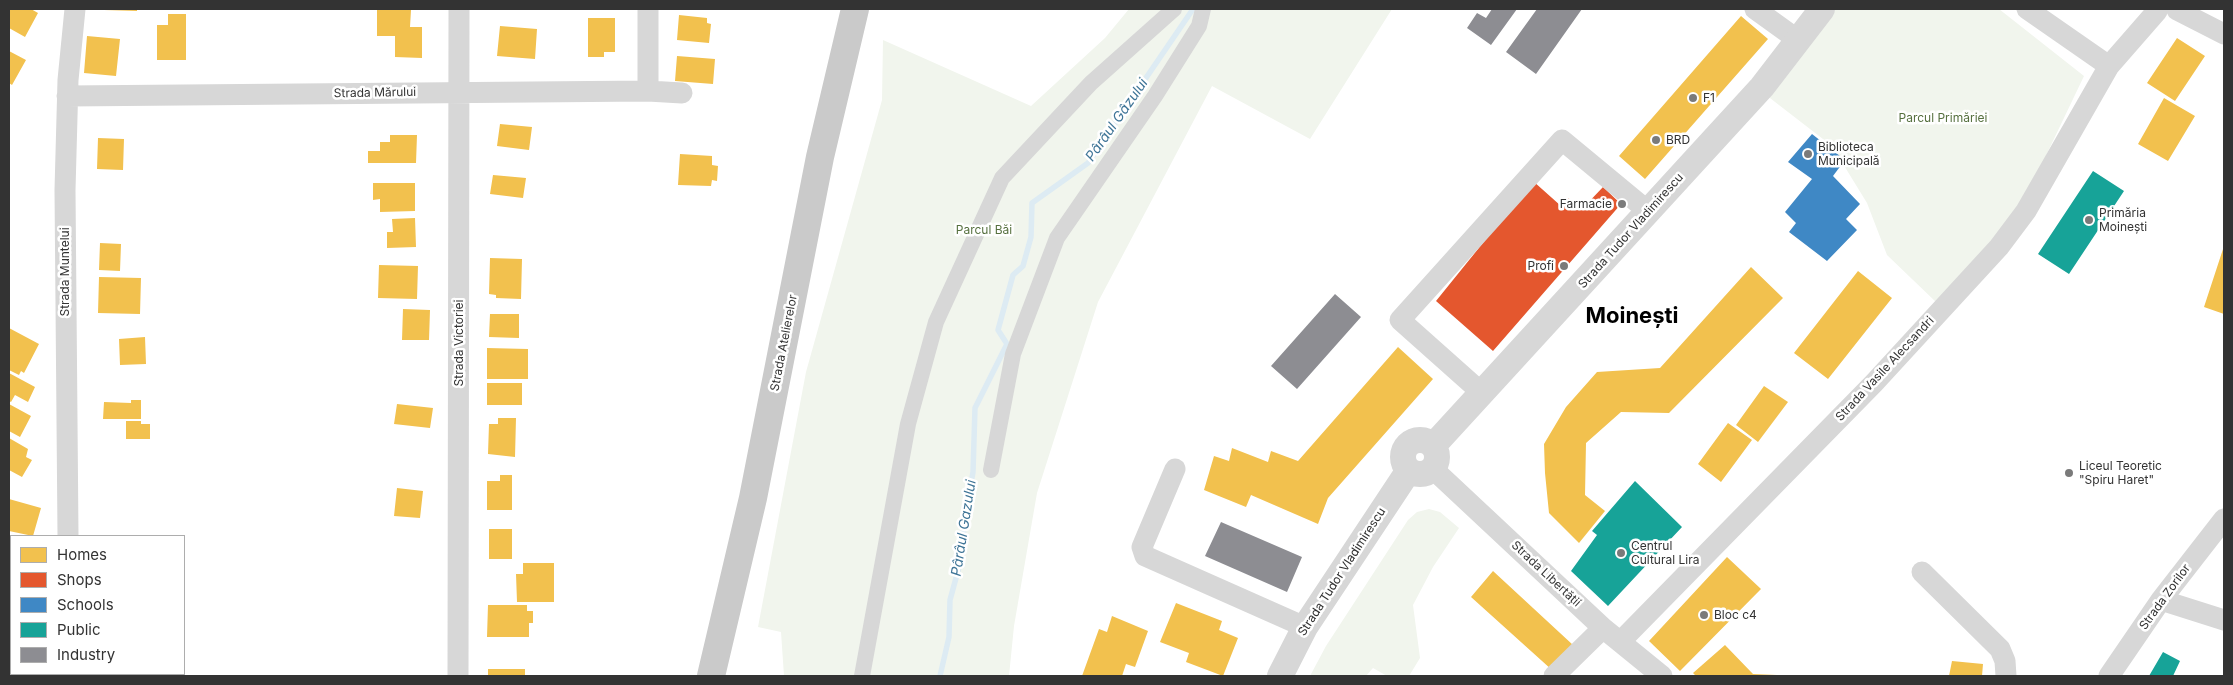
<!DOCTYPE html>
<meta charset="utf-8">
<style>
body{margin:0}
#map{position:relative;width:2233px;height:685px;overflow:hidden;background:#fff;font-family:Inter,sans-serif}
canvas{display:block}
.frame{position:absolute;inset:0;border:10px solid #333;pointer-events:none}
.legend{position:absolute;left:10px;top:535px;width:175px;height:140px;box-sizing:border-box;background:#fff;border:1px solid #adadad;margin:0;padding:6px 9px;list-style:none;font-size:15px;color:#333}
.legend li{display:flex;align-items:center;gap:10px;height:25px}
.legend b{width:25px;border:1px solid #adadad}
</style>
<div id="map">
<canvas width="2233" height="685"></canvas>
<div class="frame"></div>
<ul class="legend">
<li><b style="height:14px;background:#f2c14e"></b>Homes</li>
<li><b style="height:14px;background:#e4572e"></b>Shops</li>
<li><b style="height:14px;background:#3f88c5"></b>Schools</li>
<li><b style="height:14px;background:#17a398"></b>Public</li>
<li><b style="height:14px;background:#8d8d92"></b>Industry</li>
</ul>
</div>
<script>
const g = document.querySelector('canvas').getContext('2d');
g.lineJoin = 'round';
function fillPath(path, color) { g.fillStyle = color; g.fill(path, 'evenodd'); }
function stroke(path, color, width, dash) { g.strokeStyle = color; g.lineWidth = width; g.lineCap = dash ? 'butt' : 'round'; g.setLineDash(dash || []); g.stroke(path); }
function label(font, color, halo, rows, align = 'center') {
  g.font = font + ' Inter,sans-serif'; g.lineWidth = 5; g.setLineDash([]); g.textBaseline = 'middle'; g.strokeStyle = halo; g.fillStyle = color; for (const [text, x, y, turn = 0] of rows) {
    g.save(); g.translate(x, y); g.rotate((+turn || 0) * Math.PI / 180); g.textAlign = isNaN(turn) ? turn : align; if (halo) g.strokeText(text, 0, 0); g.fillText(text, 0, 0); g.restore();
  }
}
const green = new Path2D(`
 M1129 9H1392L1310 139 1212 86 1098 302 1037 493 1014 626 1009 676H784L781 632 758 627 806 372 882 100 883 40 1031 106 1105 38Z
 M1831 9H1999L2084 76 2041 166 2014 216 1937 303 1887 255 1867 203 1832 146 1766 95Z
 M1429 509 1440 512 1459 528 1433 567 1413 605 1420 658 1409 676H1387L1373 668 1366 676H1310L1326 646 1408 520 1417 512Z`);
const homes = new Path2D(`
 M9 9H31L38 13 25 37 9 28Z
 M104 9H137V11L104 10Z
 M377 9 411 10 410 27H422V58L395 57V36H377Z
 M168 14H186V60H157V25H168Z
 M679 15 707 18V23L711 24 709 43 677 40Z
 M1741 16 1768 39 1645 179 1619 156Z
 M588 18H615V52H604V57H588Z
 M500 26 537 29 535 59 497 56Z
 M87 36 120 39 116 76 84 73Z
 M2177 38 2205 56 2175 101 2147 83Z
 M9 51 26 60 12 85 9 83Z
 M677 56 715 59 713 84 675 81Z
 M2164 98 2195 116 2168 161 2138 144Z
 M500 124 532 127 529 150 497 146Z
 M390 135H417L416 163H368V151H380V142H390Z
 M98 138 124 139 123 170 97 169Z
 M680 154 712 156V165L718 166 717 181 712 180 711 186 678 185Z
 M493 175 526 178 523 198 490 194Z
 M373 183H415V211L380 212V199L373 200Z
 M415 218 416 247 387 248V232H393L392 219Z
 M100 243 121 244 120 271 99 270Z
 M2224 246V314L2204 307Z
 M490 258 522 259 521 299 496 298V295L489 294Z
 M379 265 418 266 417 299 378 298Z
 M1751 267 1783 298 1669 413 1621 412 1586 443 1585 495 1605 511 1579 543 1549 513 1545 473 1544 444 1566 407 1597 372 1660 368Z
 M1858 271 1892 298 1828 379 1794 353Z
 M99 277 141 278 140 314 98 313Z
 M403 309 430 310 429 340H402Z
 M490 314H519V338L489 337Z
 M9 328 39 344 24 373 21 371 19 375 9 370Z
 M145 337 146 364 120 365 119 339Z
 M1398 347 1433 379 1328 498 1318 524 1251 495 1246 507 1204 490 1214 456 1229 461 1232 448 1268 462 1271 451 1298 461Z
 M487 348 528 349V379H487Z
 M9 373 35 387 28 402 15 395 11 402 9 401Z
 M487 383H522V405H487Z
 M1764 386 1788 402 1758 442 1736 425Z
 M131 400H141V419H103L104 402 131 403Z
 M9 404 31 416 20 437 9 431Z
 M397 404 433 408 430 428 394 424Z
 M498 418H516L515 457 488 454 489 424H498Z
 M126 421H141V424H150V439H126Z
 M1728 423 1752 440 1721 482 1698 464Z
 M9 438 28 449 26 457 32 460 22 477 9 470Z
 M500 475H512V510H487V481H500Z
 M397 488 423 491 420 518 394 516Z
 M9 499 41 508 33 536 9 531Z
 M489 529H512V559H489Z
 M9 557 11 558V588L9 587Z
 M1727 557 1761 589 1680 671 1649 641Z
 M523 563H554V602H517L516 574H523Z
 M1493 571 1573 645 1552 670 1471 597Z
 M1176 603 1222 621 1219 630 1238 638 1223 676 1186 662 1189 653 1160 642Z
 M488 605H527V611H533V623H529V637H487Z
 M1112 616 1148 631 1135 667 1126 664 1122 676H1082L1099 629 1107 632Z
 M1725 645 1753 674 1777 675V676H1696L1693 673Z
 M1952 661 1983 664 1982 676H1949Z
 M488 669H525V676H488Z`);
const shops = new Path2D(`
 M1533 181 1561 206 1568 198 1583 208 1603 187 1621 204 1493 351 1436 301Z`);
const schools = new Path2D(`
 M1812 134 1845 160 1833 176 1860 204 1846 219 1857 230 1827 261 1789 232 1796 223 1785 212 1812 179 1788 162Z`);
const public = new Path2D(`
 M2093 171 2124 191 2069 274 2038 254Z
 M1635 481 1682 527 1608 606 1571 571 1597 535 1592 531Z
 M2163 652 2180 661 2173 676H2149Z`);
const industry = new Path2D(`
 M1492 9H1517L1491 45 1467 28 1477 13 1486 18Z
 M1537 9H1582L1536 74 1506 52Z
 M1335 294 1361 317 1297 389 1271 366Z
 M1221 522 1302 557 1287 592 1205 556Z`);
const stream = new Path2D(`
 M940 676 949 637 950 600 962 556 964 524 973 472 975 408 1007 344 998 330 1013 275 1023 266 1031 237 1032 203 1088 163 1193 9`);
const pedestrian = new Path2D(`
 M991 470 1013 354 1057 238 1155 96 1199 26 1203 9
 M862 676 908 424 936 322 1002 178 1091 83 1174 9`);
const minor = new Path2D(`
 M1755 9 1798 40
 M2027 9 2109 66 2157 11
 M2177 10 2224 34
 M648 91V9
 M67 96 648 91 682 93
 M1482 393 1400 320 1562 140 1649 212
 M1432 468 1603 628 1662 676
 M1175 469 1142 547 1145 556 1305 627
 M68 536 65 190 68 80 75 9
 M1922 572 2000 649 2005 661 2006 676
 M2161 600 2224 620
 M1620 642 1874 383 1999 247 2026 211 2109 66
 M67 676V674
 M458 676 459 9
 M1554 676 1603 628
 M2109 676 2161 600 2224 519`);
const tertiary = new Path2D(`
 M1403 457a17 17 0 1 1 34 0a17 17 0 1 1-34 0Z
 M1433 446 1762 87 1822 9
 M1280 676 1305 627 1409 470`);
const primary = new Path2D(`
 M711 676 753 498 820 157 855 9`);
const markers = [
 [1693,98,5,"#7a7a7a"],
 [1656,140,5,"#7a7a7a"],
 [1808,154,5,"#7a7a7a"],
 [1622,204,5,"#7a7a7a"],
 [2089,220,5,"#7a7a7a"],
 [1564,266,5,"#7a7a7a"],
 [2069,473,5,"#7a7a7a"],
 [1621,553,5,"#7a7a7a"],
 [1704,615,5,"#7a7a7a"]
];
const streetNames = [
 ["Strada Mărului",375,93,-1],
 ["Strada Tudor Vladimirescu",1631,231,-48],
 ["Strada Muntelui",65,272,-90],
 ["Strada Victoriei",459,343,-90],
 ["Strada Atelierelor",784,343,-79],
 ["Strada Vasile Alecsandri",1885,369,-47],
 ["Strada Tudor Vladimirescu",1342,572,-57],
 ["Strada Libertății",1546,574,43],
 ["Strada Zorilor",2165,597,-54]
];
const poiNames = [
 ["F1",1703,98],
 ["BRD",1666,140],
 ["Biblioteca",1818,147],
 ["Municipală",1818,161],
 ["Farmacie",1612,204,"right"],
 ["Primăria",2099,213],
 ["Moinești",2099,227],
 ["Profi",1554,266,"right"],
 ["Liceul Teoretic",2079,466],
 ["\"Spiru Haret\"",2079,480],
 ["Centrul",1631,546],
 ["Cultural Lira",1631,560],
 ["Bloc c4",1714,615]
];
const parkNames = [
 ["Parcul Primăriei",1943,118],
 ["Parcul Băi",984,230]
];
const waterNames = [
 ["Pârâul Gâzului",1117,120,-55],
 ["Pârâul Gazului",964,528,-81]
];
const townNames = [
 ["Moinești",1632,316]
];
fillPath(green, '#f1f5ed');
fillPath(homes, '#f2c14e');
fillPath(shops, '#e4572e');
fillPath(schools, '#3f88c5');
fillPath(public, '#17a398');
fillPath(industry, '#8d8d92');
stroke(stream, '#ddebf3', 5.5);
stroke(pedestrian, '#d7d7d7', 16);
stroke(minor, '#d7d7d7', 21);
stroke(tertiary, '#d7d7d7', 26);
stroke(primary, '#cacaca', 28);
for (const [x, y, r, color] of markers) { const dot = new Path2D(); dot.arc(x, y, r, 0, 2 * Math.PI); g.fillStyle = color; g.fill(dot); stroke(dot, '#fff', 2); }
label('12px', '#333', '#fff', streetNames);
label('12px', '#333', '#fff', poiNames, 'left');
label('12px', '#56703f', '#fff', parkNames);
label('italic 14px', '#3f7597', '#fff', waterNames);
label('bold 22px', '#000', '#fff', townNames);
</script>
